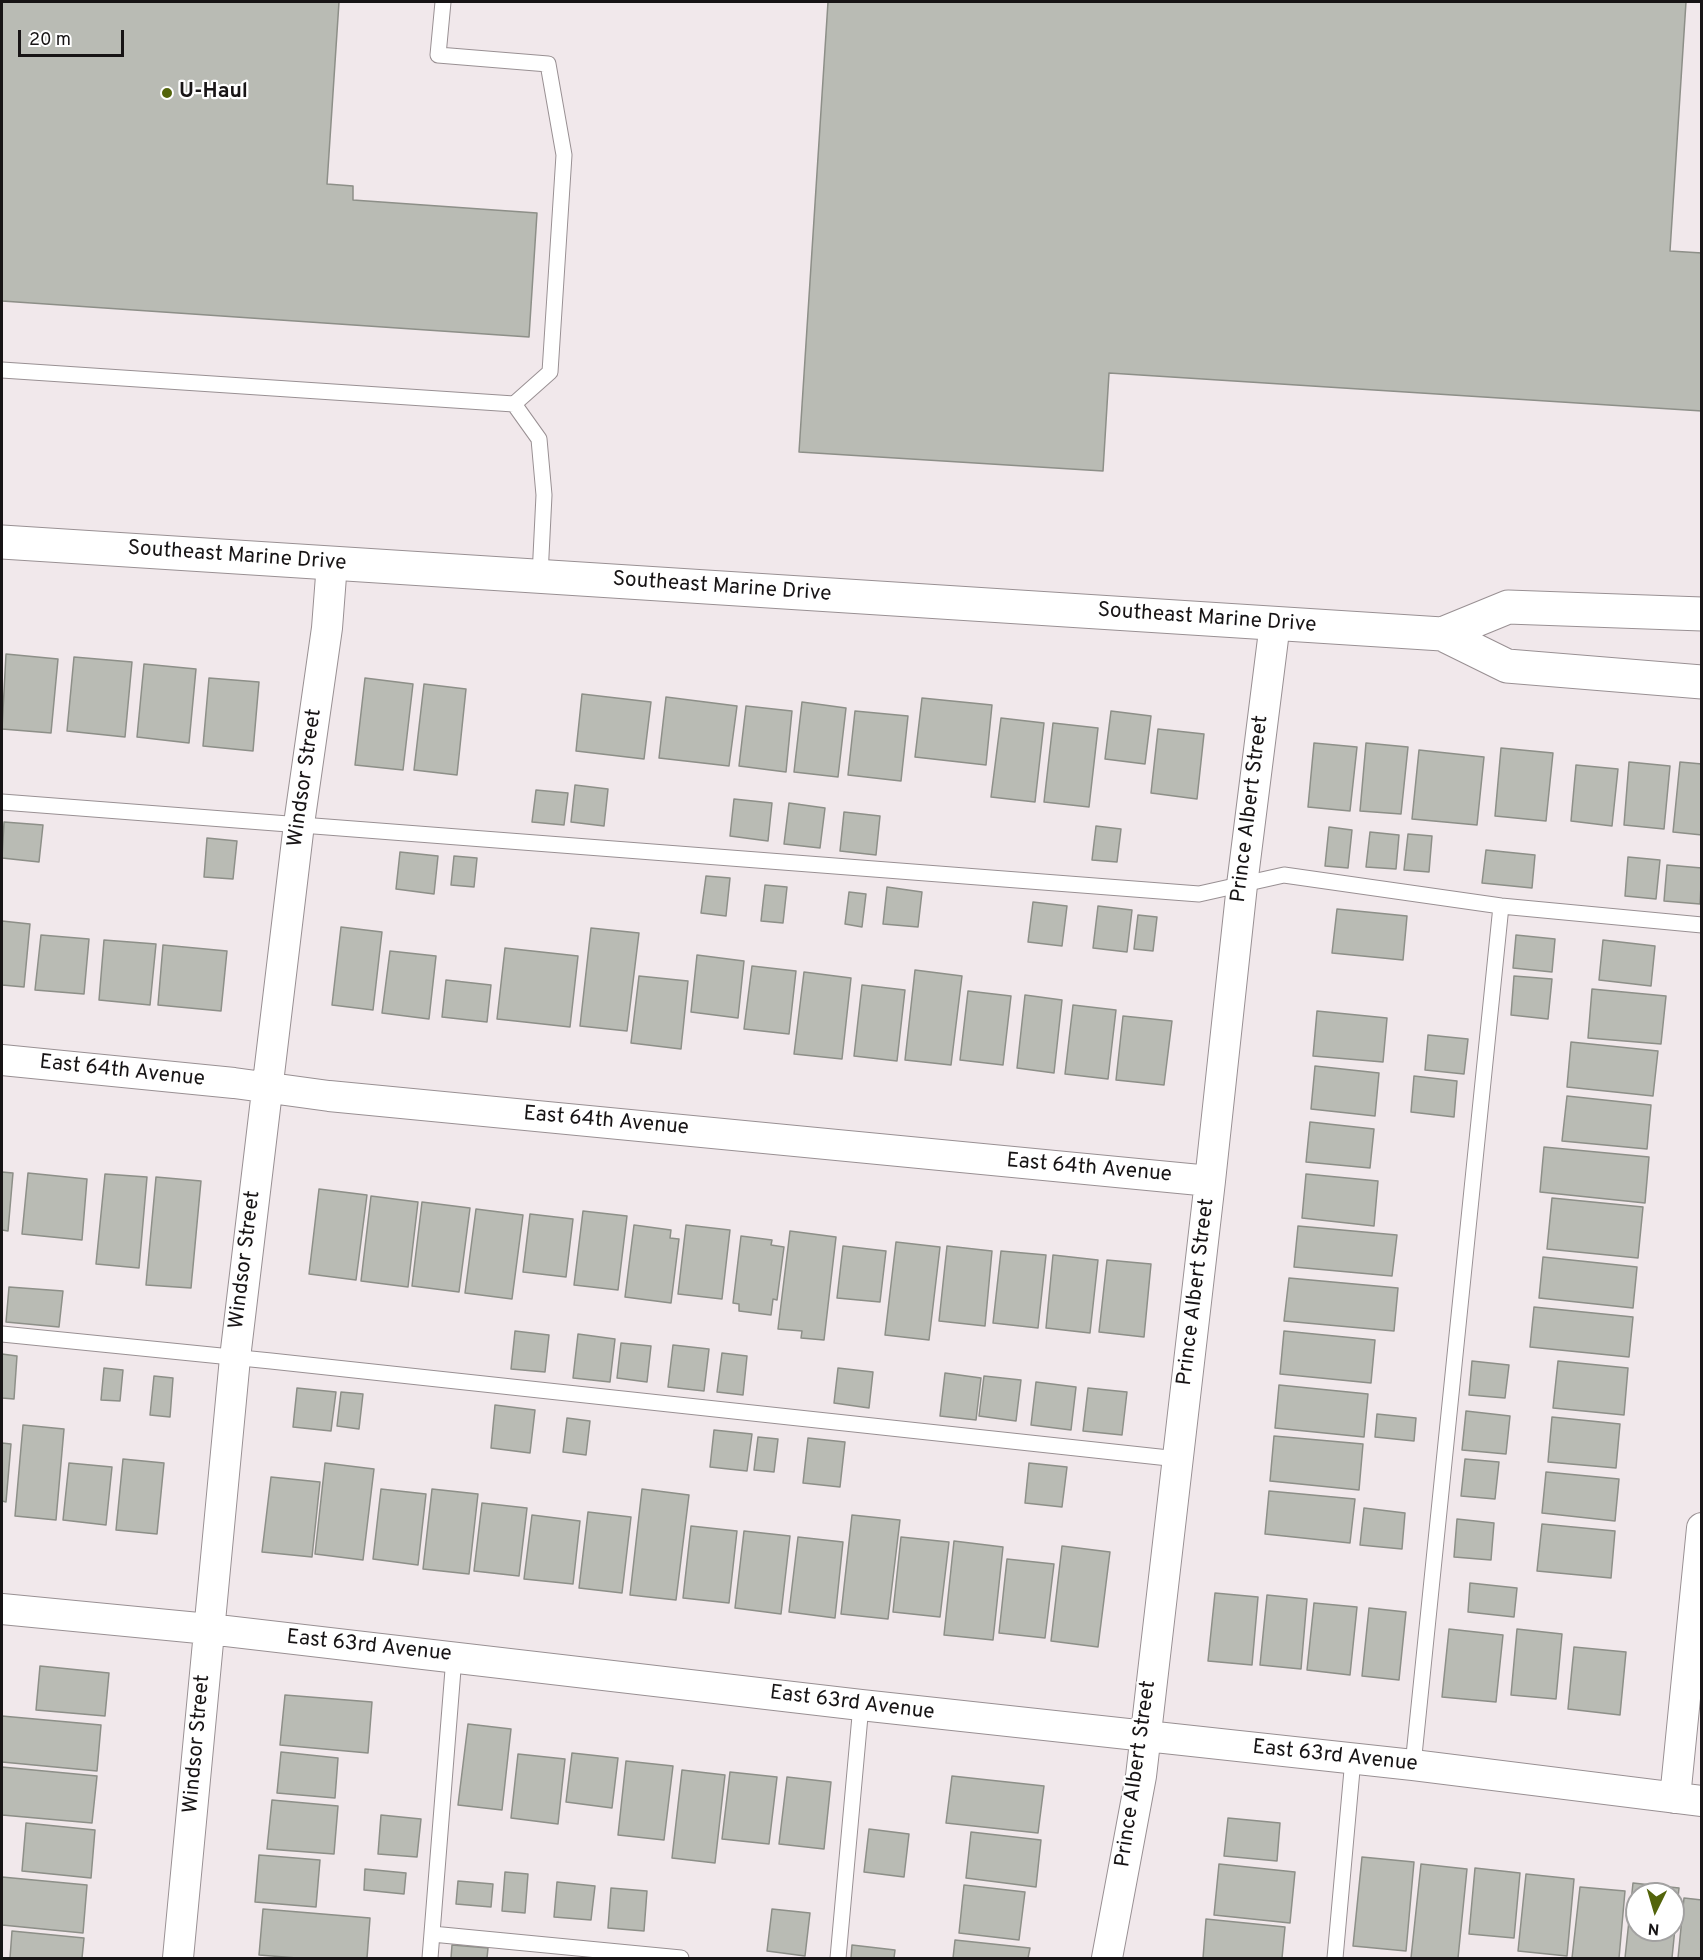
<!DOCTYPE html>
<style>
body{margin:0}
#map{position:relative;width:1703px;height:1960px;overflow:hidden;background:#f1e8eb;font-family:Overpass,sans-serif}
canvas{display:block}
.frame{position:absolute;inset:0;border:3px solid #171415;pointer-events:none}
.north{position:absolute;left:1625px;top:1882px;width:60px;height:60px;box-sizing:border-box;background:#fff;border:2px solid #a2a1a1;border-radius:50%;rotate:185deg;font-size:16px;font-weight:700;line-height:24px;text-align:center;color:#171415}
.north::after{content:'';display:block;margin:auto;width:21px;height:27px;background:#53640b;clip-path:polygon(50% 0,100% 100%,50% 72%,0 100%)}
.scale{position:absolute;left:18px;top:30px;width:106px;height:27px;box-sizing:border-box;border:3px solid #171415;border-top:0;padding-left:8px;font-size:18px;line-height:21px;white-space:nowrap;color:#171415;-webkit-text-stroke:4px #fff;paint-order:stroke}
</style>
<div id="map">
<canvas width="1703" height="1960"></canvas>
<div class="frame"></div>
<div class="north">N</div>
<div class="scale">20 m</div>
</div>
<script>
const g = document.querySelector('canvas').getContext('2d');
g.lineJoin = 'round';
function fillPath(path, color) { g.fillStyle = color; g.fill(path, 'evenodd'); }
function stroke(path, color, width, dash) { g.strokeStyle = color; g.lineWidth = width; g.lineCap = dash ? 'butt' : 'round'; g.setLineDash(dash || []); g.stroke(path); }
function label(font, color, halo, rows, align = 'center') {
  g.font = font + ' Overpass,sans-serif'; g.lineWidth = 4.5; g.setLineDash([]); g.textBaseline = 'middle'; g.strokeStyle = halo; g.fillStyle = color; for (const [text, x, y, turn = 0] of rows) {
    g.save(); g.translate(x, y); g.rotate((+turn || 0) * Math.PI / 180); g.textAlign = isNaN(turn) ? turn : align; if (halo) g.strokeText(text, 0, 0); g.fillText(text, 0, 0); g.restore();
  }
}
const building = new Path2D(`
 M2 2H339L327 184 353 186V200L537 213 529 337 2 301Z
 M828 2H1686L1670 251 1702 253V411L1109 373 1103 471 799 452Z
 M6 654 58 659 51 733 2 729Z
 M74 657 132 662 125 737 67 731Z
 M144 664 196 669 189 743 137 737Z
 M209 678 259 682 253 751 203 746Z
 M365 678 413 684 403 770 355 765Z
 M424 684 466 689 457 775 414 770Z
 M582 694 651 702 644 759 576 751Z
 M666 697 737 706 729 766 659 758Z
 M922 698 992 705 986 765 915 757Z
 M802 702 846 708 838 777 794 772Z
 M746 706 792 711 786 772 739 766Z
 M855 711 908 716 901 781 848 775Z
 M1111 711 1151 716 1145 764 1105 759Z
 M1001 718 1044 723 1035 802 991 797Z
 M1053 723 1098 728 1089 807 1044 802Z
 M1158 729 1204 734 1197 799 1151 793Z
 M1314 743 1357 747 1350 811 1308 807Z
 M1366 743 1408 747 1401 814 1360 811Z
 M1501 748 1553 753 1546 821 1495 816Z
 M1419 750 1484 757 1477 825 1412 819Z
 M1629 762 1670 766 1664 829 1624 825Z
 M1680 762 1702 764V835L1673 832Z
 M1576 765 1618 769 1612 826 1571 821Z
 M575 785 608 789 604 826 571 822Z
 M536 790 568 793 564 825 532 822Z
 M734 799 772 803 768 841 730 836Z
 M789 803 825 808 820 848 784 844Z
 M844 812 880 816 876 855 840 851Z
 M4 822 43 825 39 862 2 858Z
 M1096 826 1121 829 1117 862 1092 860Z
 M1329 827 1352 830 1348 868 1325 866Z
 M1370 832 1399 835 1396 869 1366 867Z
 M1408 834 1432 836 1429 872 1404 870Z
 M207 838 237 841 233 879 204 877Z
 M1486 850 1535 855 1532 888 1482 883Z
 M400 852 438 856 434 894 396 889Z
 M454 856 477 858 474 887 451 885Z
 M1628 857 1660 860 1656 899 1625 896Z
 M1667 865 1702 868 1700 904 1664 901Z
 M706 876 730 878 726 916 701 913Z
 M765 885 787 887 783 923 761 921Z
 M887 887 922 892 918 927 883 924Z
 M849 892 866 894 862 927 845 924Z
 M1033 902 1067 906 1062 946 1028 942Z
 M1098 906 1132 910 1127 952 1093 948Z
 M1337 909 1407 916 1403 960 1332 953Z
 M1138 915 1157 917 1153 951 1134 949Z
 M2 921 30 924 24 987 2 985Z
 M341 927 382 932 373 1010 332 1005Z
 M591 928 639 933 627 1031 580 1026Z
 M41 935 89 939 84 994 35 990Z
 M1516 935 1555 939 1552 972 1513 968Z
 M104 940 156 944 150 1005 99 1000Z
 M1603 940 1655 946 1651 986 1599 980Z
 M163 945 227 951 221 1011 158 1005Z
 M505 948 578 956 570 1027 497 1019Z
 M390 951 436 956 429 1019 382 1013Z
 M697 955 744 961 738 1018 691 1012Z
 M752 966 796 971 789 1034 744 1029Z
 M915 970 962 976 951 1065 905 1060Z
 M804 972 851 978 842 1059 794 1054Z
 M639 976 688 981 681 1049 631 1043Z
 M1514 976 1552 979 1548 1019 1511 1015Z
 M446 980 491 985 487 1022 442 1017Z
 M862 985 905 990 897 1061 854 1056Z
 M1592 989 1666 996 1661 1044 1588 1038Z
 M968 991 1011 996 1003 1065 960 1060Z
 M1025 995 1062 1000 1054 1073 1017 1068Z
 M1073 1005 1116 1010 1108 1079 1065 1074Z
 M1317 1011 1387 1018 1383 1062 1313 1056Z
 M1123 1016 1172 1021 1164 1085 1116 1080Z
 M1428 1035 1468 1039 1464 1074 1425 1070Z
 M1571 1042 1658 1051 1653 1096 1567 1087Z
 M1315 1066 1379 1073 1375 1116 1311 1109Z
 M1414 1076 1457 1081 1454 1117 1411 1112Z
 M1567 1096 1651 1105 1647 1149 1562 1141Z
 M1310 1122 1374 1129 1370 1168 1306 1162Z
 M1544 1147 1649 1157 1645 1203 1540 1192Z
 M2 1172 13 1173 8 1231 2 1230Z
 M28 1173 87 1179 82 1240 22 1234Z
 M105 1174 147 1177 139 1268 96 1264Z
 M1306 1174 1378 1181 1374 1226 1302 1218Z
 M156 1177 201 1181 191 1288 146 1285Z
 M319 1189 367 1195 356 1280 309 1274Z
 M371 1196 418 1202 408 1287 361 1281Z
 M1552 1198 1643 1207 1638 1258 1547 1249Z
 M422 1202 470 1208 459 1292 412 1286Z
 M476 1209 523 1215 512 1299 465 1293Z
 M583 1211 627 1216 618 1290 574 1285Z
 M530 1214 573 1219 566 1277 523 1272Z
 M634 1225 671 1230 670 1238 679 1239 671 1303 625 1297Z
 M686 1225 730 1230 722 1299 678 1294Z
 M1298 1226 1397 1235 1392 1276 1294 1267Z
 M790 1231 836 1237 824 1340 801 1338 802 1331 778 1329Z
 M741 1236 772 1240 771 1245 784 1247 777 1300 773 1299 771 1315 739 1311V1304L733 1303Z
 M896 1242 940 1247 929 1340 885 1335Z
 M843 1246 886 1251 880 1302 837 1298Z
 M947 1246 992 1251 985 1326 939 1321Z
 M1001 1251 1046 1255 1038 1328 993 1323Z
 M1053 1255 1098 1260 1090 1333 1046 1328Z
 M1543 1257 1637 1267 1633 1308 1539 1298Z
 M1107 1260 1151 1264 1144 1337 1099 1332Z
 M1289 1278 1398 1288 1394 1331 1284 1321Z
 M9 1287 63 1291 59 1327 6 1322Z
 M1534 1307 1633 1317 1629 1357 1530 1347Z
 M515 1331 549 1335 545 1372 511 1369Z
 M1284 1331 1375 1340 1371 1383 1280 1374Z
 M578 1334 615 1339 610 1382 573 1378Z
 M621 1343 651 1346 647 1382 617 1378Z
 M673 1345 709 1349 704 1391 668 1387Z
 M722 1353 747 1356 743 1395 717 1392Z
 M2 1354 17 1356 14 1399 2 1398Z
 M1472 1361 1509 1365 1505 1398 1469 1395Z
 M1558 1361 1628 1368 1624 1415 1553 1408Z
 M104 1368 123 1370 120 1401 101 1400Z
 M838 1368 873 1372 869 1408 834 1403Z
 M945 1373 981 1378 976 1420 940 1416Z
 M154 1376 173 1378 170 1417 150 1415Z
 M984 1376 1021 1380 1016 1421 979 1416Z
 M1036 1382 1076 1387 1071 1430 1031 1425Z
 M1279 1385 1368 1394 1364 1437 1275 1428Z
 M297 1388 336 1392 331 1431 293 1427Z
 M1088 1388 1127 1392 1122 1435 1083 1431Z
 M341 1392 363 1394 359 1429 337 1426Z
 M495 1405 535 1410 530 1453 491 1448Z
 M1466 1411 1510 1416 1506 1454 1462 1450Z
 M1377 1414 1416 1418 1414 1441 1375 1437Z
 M1552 1417 1620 1424 1616 1468 1548 1462Z
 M567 1418 590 1421 586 1455 563 1452Z
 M23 1425 64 1429 56 1520 15 1516Z
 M714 1430 752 1434 747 1471 710 1467Z
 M1274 1436 1363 1444 1359 1490 1270 1481Z
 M758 1437 778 1439 774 1472 754 1470Z
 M808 1438 845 1442 840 1487 803 1483Z
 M2 1443 11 1444 6 1502 2 1501Z
 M123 1459 164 1463 157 1534 116 1530Z
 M1465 1459 1499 1462 1495 1499 1461 1496Z
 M69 1463 112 1467 106 1525 63 1520Z
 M325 1463 374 1469 363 1560 315 1554Z
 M1029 1463 1067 1467 1062 1507 1025 1503Z
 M1546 1472 1619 1479 1615 1521 1542 1513Z
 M271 1477 320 1482 312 1557 262 1552Z
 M381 1489 426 1494 418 1565 373 1559Z
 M432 1489 478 1494 469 1574 423 1569Z
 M642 1489 689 1495 676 1600 630 1595Z
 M1269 1491 1355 1499 1350 1543 1265 1534Z
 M482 1503 527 1508 519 1576 474 1571Z
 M1364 1508 1405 1513 1402 1549 1360 1545Z
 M588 1512 631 1517 622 1593 579 1588Z
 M532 1515 580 1521 573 1584 524 1579Z
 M852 1515 900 1520 888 1619 841 1614Z
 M1457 1519 1494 1523 1491 1560 1454 1557Z
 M1542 1524 1615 1531 1611 1578 1537 1571Z
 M691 1526 737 1531 729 1603 683 1598Z
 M744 1531 790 1536 781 1614 735 1608Z
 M798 1537 843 1542 835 1618 789 1612Z
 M901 1537 949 1542 940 1617 893 1612Z
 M954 1541 1003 1547 993 1640 944 1635Z
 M1062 1546 1110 1552 1098 1647 1051 1641Z
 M1007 1559 1054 1564 1045 1638 999 1633Z
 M1470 1583 1517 1588 1514 1617 1468 1612Z
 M1215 1593 1258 1597 1252 1665 1208 1661Z
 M1267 1595 1307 1599 1301 1669 1260 1665Z
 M1314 1603 1357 1607 1350 1675 1307 1670Z
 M1369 1608 1406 1612 1399 1680 1362 1676Z
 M1449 1629 1503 1635 1496 1702 1442 1697Z
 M1517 1629 1562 1634 1556 1699 1511 1695Z
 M1574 1647 1626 1652 1620 1715 1568 1709Z
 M40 1666 109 1673 105 1716 36 1710Z
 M285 1695 372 1702 368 1753 280 1745Z
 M2 1716 101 1725 97 1771 2 1762Z
 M468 1724 511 1729 502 1810 458 1805Z
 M281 1752 338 1758 335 1798 277 1793Z
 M572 1753 618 1758 612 1808 566 1802Z
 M518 1754 565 1759 558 1824 511 1818Z
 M626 1761 673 1766 664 1840 618 1835Z
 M2 1767 97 1776 92 1823 2 1815Z
 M682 1770 725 1775 715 1863 672 1858Z
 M730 1772 777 1777 769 1844 722 1839Z
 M952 1776 1044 1786 1038 1833 946 1823Z
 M787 1777 831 1782 824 1849 779 1844Z
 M272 1800 338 1806 334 1854 267 1849Z
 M381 1815 421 1819 417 1857 378 1854Z
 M1228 1818 1280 1823 1277 1861 1224 1856Z
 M26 1823 95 1830 91 1878 22 1871Z
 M869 1829 909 1834 904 1877 864 1872Z
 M971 1832 1041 1840 1036 1887 966 1878Z
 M259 1855 320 1860 316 1907 255 1902Z
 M1362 1857 1414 1862 1406 1951 1353 1946Z
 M1219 1864 1295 1872 1290 1923 1214 1915Z
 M1421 1864 1467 1869 1458 1958H1411Z
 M1475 1868 1520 1873 1514 1938 1469 1934Z
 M365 1869 406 1873 404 1894 364 1890Z
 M505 1872 528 1874 525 1913 502 1911Z
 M1526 1874 1574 1879 1567 1956 1518 1951Z
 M2 1877 87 1885 83 1933 2 1925Z
 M458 1881 493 1884 491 1907 456 1904Z
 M557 1882 595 1886 591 1920 554 1917Z
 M1633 1883 1679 1888 1672 1958H1625ZM1637 1894H1673V1930H1637Z
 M964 1885 1025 1892 1019 1940 959 1933Z
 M1580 1887 1625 1891 1619 1958H1572Z
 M611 1888 647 1891 644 1931 608 1928Z
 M1684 1898 1702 1900V1958H1678Z
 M263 1909 370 1918 367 1958H297L259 1955Z
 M772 1909 810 1913 805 1956 767 1951Z
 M1206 1919 1285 1927 1282 1958H1203Z
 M12 1931 84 1938 82 1958H10Z
 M955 1940 1030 1948 1028 1958H953Z
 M452 1945 488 1948 487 1958H451Z
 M852 1945 895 1950 894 1958H851Z`);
const service = new Path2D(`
 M443 2 438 55 548 64 564 155 550 372 514 404
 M2 370 514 404 539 439 544 495 540 576
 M2 802 1199 894 1284 875 1501 906 1702 925
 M2 1334 271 1361 1178 1459
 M1413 1765 1501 906
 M432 1934 681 1958
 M430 1958 454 1657
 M838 1958 861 1705
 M1335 1958 1353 1759`);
const minor = new Path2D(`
 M2 1060 234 1083 329 1096 1210 1181
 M2 1609 209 1629 861 1705 1413 1765 1702 1801
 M1675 1798 1702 1528
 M178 1958 235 1358 299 824 327 628 332 563
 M1107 1958 1141 1776 1210 1181 1242 885 1275 623`);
const primary = new Path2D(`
 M2 542 1442 634 1507 666 1702 682
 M1442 634 1508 607 1702 614`);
const markers = [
 [167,93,6,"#53640b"]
];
const poiNames = [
 ["U-Haul",179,93]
];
const streetNames = [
 ["Southeast Marine Drive",237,557,4],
 ["Southeast Marine Drive",722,588,4],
 ["Southeast Marine Drive",1207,619,4],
 ["Windsor Street",306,778,-82],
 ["Prince Albert Street",1251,809,-83],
 ["East 64th Avenue",122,1072,6],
 ["East 64th Avenue",606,1122,5],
 ["East 64th Avenue",1089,1169,5],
 ["Windsor Street",246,1260,-83],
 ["Prince Albert Street",1197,1292,-83],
 ["East 63rd Avenue",369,1647,6],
 ["East 63rd Avenue",852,1704,7],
 ["Windsor Street",198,1744,-85],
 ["East 63rd Avenue",1335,1757,6],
 ["Prince Albert Street",1137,1774,-82]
];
fillPath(building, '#b9bbb4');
stroke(building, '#8d8f88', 1.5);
stroke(service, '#999093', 17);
stroke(minor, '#999093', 32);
stroke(primary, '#999093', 35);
stroke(service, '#fff', 15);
stroke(minor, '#fff', 30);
stroke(primary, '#fff', 33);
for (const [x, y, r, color] of markers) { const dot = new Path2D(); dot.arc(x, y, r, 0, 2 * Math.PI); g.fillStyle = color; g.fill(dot); stroke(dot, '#fff', 2); }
label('bold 21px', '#171415', '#fff', poiNames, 'left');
label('21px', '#171415', '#fff', streetNames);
</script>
